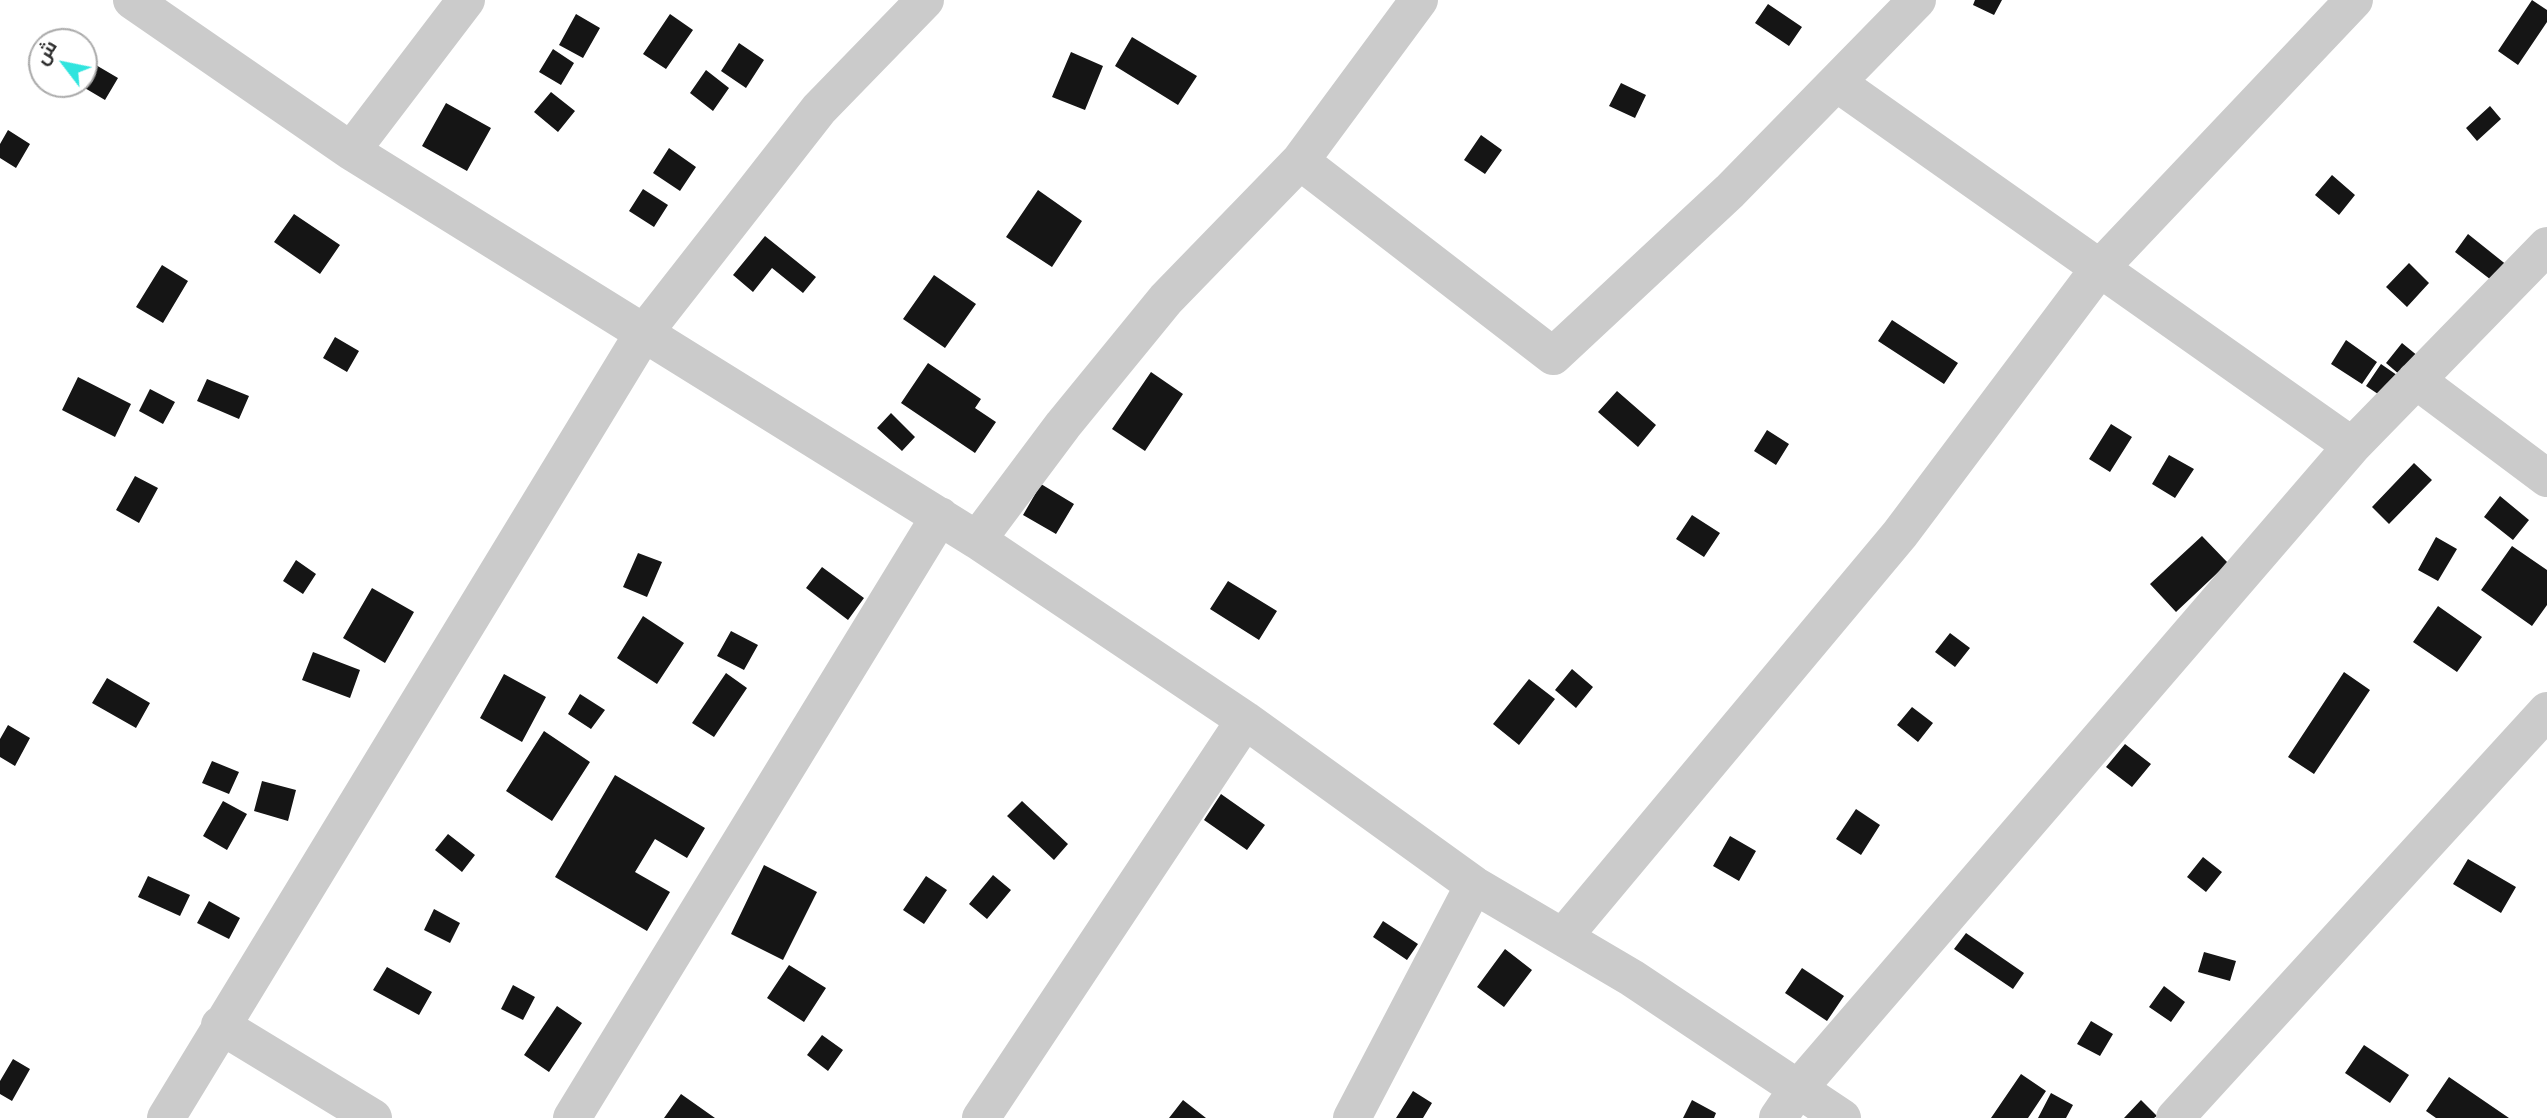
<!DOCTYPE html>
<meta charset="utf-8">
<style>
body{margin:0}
#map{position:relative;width:2547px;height:1118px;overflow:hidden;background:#fff;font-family:"Sofia Sans Condensed",Cairo,sans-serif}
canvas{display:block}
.north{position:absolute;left:28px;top:28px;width:70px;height:70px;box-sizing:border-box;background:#fff;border:2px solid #ababab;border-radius:50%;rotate:302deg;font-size:19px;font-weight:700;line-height:28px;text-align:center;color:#2e2e2e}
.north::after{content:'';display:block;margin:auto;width:24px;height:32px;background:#30e4de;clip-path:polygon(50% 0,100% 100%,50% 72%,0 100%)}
</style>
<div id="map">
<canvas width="2547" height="1118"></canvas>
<div class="north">ش</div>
</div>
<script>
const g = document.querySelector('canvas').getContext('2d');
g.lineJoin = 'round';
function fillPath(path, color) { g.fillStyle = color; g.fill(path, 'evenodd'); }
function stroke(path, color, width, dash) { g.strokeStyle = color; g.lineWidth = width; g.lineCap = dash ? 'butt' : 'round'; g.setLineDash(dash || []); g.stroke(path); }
const building = new Path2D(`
 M1975 0H2002L1994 15 1973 5Z
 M2532 0 2547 10V22L2518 65 2498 51Z
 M1768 4 1802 27 1789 46 1755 23Z
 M576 14 600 28 583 58 559 45Z
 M670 14 693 30 666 69 643 54Z
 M1132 37 1197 76 1178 105 1115 66Z
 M739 43 764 60 746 88 721 71Z
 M553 49 574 63 561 85 539 72Z
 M1071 52 1103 66 1085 110 1052 97Z
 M84 58 118 78 105 100 78 84H84Z
 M706 70 729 88 713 111 690 93Z
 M1621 83 1646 95 1635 118 1609 106Z
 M551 92 575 111 558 132 534 112Z
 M446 103 491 128 467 171 422 146Z
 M2490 106 2501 119 2477 141 2466 128Z
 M8 130 30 144 16 168 0 158V144Z
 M1481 135 1502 150 1485 174 1464 160Z
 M669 148 696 167 680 191 653 173Z
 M2332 175 2355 195 2339 215 2315 195Z
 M643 189 668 205 654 227 629 211Z
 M1038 190 1082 221 1052 267 1006 237Z
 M294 214 340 245 320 274 274 242Z
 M2468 234 2508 266 2495 283 2455 252Z
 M765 236 816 277 803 293 772 268 753 292 733 275Z
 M2409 263 2429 283 2407 307 2386 287Z
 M162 265 188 281 163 323 136 307Z
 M934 275 976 304 945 348 903 319Z
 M1892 320 1958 363 1944 384 1878 341Z
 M335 337 359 351 347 372 323 358Z
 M2346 340 2377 362 2362 384 2331 364Z
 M2402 343 2424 361 2407 381 2386 363Z
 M928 363 981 399 975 408 996 422 975 453 901 403Z
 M2381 364 2404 380 2390 402 2366 386Z
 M1151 372 1183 394 1145 451 1112 429Z
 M78 377 131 404 115 437 62 410Z
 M207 379 249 396 239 419 197 401Z
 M150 389 175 402 163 424 139 411Z
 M1617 391 1656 425 1638 447 1598 412Z
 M891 413 915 437 902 451 877 428Z
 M2111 424 2132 437 2110 472 2089 459Z
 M1767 430 1789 444 1776 465 1754 451Z
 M2169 455 2194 469 2175 498 2152 484Z
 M2414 463 2432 480 2389 524 2372 507Z
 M135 476 158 488 139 523 116 510Z
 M1041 484 1074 504 1056 534 1023 515Z
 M2500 496 2529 520 2513 540 2484 517Z
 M1692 515 1720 533 1704 557 1676 539Z
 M2202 536 2228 563 2176 612 2150 584Z
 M2436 537 2457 549 2438 581 2418 570Z
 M2512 546 2547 570V605L2532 626 2481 590Z
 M638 553 662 562 647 597 623 587Z
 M296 560 316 574 303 594 283 581Z
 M822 567 864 598 848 620 806 588Z
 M1228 581 1277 611 1259 640 1210 609Z
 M372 588 414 612 385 663 343 638Z
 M2438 606 2482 637 2457 672 2413 642Z
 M643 616 684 643 657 684 617 658Z
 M731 631 758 645 744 670 717 656Z
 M1950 633 1970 648 1955 667 1935 652Z
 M313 652 360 670 350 698 302 680Z
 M1572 669 1593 687 1576 708 1555 690Z
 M2344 672 2370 690 2314 774 2288 757Z
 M726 673 747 688 714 737 692 723Z
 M504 674 546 697 522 742 480 718Z
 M107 678 150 703 136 728 92 703Z
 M1529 679 1555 699 1519 745 1493 724Z
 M580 694 605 710 591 729 568 714Z
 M1912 707 1933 723 1918 742 1897 725Z
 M8 725 30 738 15 766 0 757V739Z
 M544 731 590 762 552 821 506 791Z
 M2125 744 2151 764 2132 787 2106 767Z
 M212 761 239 772 229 794 202 783Z
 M615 775 705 828 687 858 655 839 635 872 670 892 647 931 555 877Z
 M262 781 296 790 288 821 254 811Z
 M1221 794 1265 825 1247 850 1204 820Z
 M223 801 247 814 227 850 203 836Z
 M1022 801 1068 844 1054 860 1007 816Z
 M1856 809 1880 825 1861 855 1836 839Z
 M448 834 475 855 462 872 435 850Z
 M1730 836 1756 851 1739 881 1713 866Z
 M2203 857 2222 872 2206 892 2187 877Z
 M2468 859 2516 887 2501 913 2453 884Z
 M764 865 817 892 783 960 731 934Z
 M993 875 1011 890 987 919 969 904Z
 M148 876 190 895 180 916 138 897Z
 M926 876 947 890 924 924 903 910Z
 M209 901 240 918 229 939 197 923Z
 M434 909 460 923 450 943 424 930Z
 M1383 921 1418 944 1407 960 1373 937Z
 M1966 933 2024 973 2013 989 1954 949Z
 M1505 949 1532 970 1504 1007 1477 987Z
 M2204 952 2236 961 2230 981 2198 972Z
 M789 965 826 988 804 1022 767 998Z
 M387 967 432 992 419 1015 373 990Z
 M1802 968 1844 996 1827 1021 1785 993Z
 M513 985 535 997 523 1020 501 1009Z
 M2164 986 2185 1002 2171 1022 2149 1007Z
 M557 1006 582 1023 549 1072 524 1055Z
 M2091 1021 2113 1034 2100 1056 2077 1044Z
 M822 1035 843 1050 828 1071 807 1055Z
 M2364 1045 2409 1075 2390 1103 2345 1073Z
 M13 1059 30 1069 12 1101 0 1094V1081Z
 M2021 1074 2046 1091 2028 1118H1991Z
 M2449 1077 2509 1118H2436L2426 1111Z
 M1413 1091 1432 1103 1423 1118H1396Z
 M2051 1093 2073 1105 2066 1118H2038Z
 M681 1094 715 1118H664Z
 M1183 1100 1206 1118H1169Z
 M1692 1100 1716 1113 1714 1118H1683Z
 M2141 1100 2157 1116 2154 1118H2124Z`);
const minor = new Path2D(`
 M132 0 351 151 977 540
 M1419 0 1300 161 1166 299 1063 425 977 540 1245 720 1474 885 1632 978 1842 1118
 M1837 83 2352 446
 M351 151 466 0
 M1300 161 1553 356 1730 191 1917 0
 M2416 380 2547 478
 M1563 937 1900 534 2099 269 2354 0
 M220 1025 373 1118
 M166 1118 643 334 819 109 925 0
 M572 1118 940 516
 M981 1118 1245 720
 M1352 1118 1474 885
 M1778 1118 1797 1090 2352 446 2547 246
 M2175 1118 2547 711`);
fillPath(building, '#151515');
stroke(minor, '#cbcbcb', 38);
</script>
